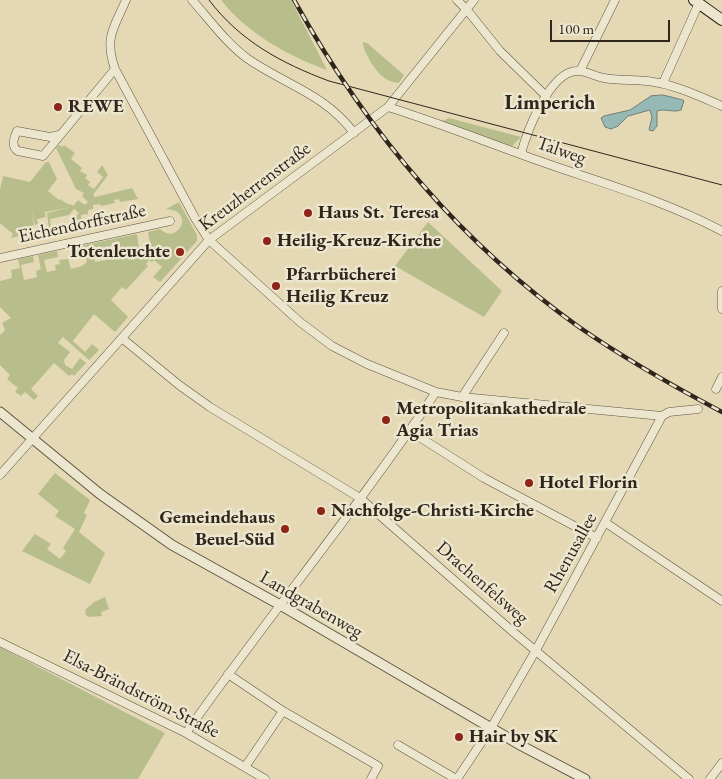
<!DOCTYPE html>
<meta charset="utf-8">
<style>
body{margin:0}
#map{position:relative;width:722px;height:779px;overflow:hidden;background:#e4d9b4;font-family:"EB Garamond",serif}
canvas{display:block}
.scale{position:absolute;left:550px;top:20px;width:120px;height:22px;box-sizing:border-box;border:2px solid #31261c;border-top:0;padding-left:6px;font-size:15px;line-height:18px;white-space:nowrap;color:#31261c;-webkit-text-stroke:4px #ede6ce;paint-order:stroke}
</style>
<div id="map">
<canvas width="722" height="779"></canvas>
<div class="scale">100 m</div>
</div>
<script>
const g = document.querySelector('canvas').getContext('2d');
g.lineJoin = 'round';
function fillPath(path, color) { g.fillStyle = color; g.fill(path, 'evenodd'); }
function stroke(path, color, width, dash) { g.strokeStyle = color; g.lineWidth = width; g.lineCap = dash ? 'butt' : 'round'; g.setLineDash(dash || []); g.stroke(path); }
function label(font, color, halo, rows, align = 'center') {
  g.font = font + ' "EB Garamond",serif'; g.lineWidth = 5; g.setLineDash([]); g.textBaseline = 'middle'; g.strokeStyle = halo; g.fillStyle = color; for (const [text, x, y, turn = 0] of rows) {
    g.save(); g.translate(x, y); g.rotate((+turn || 0) * Math.PI / 180); g.textAlign = isNaN(turn) ? turn : align; if (halo) g.strokeText(text, 0, 0); g.fillText(text, 0, 0); g.restore();
  }
}
const green = new Path2D(`
 M221 0H291L327 70C288 56 247 33 221 0Z
 M363 42 367 43 404 75 399 83C393 82 388 81 383 77 376 72 362 50 363 42Z
 M449 118 521 137 512 146 440 122Z
 M59 145 62 147 64 145 75 153 71 159 82 168 80 171 87 175 85 178 90 182 88 185 94 189 103 177 97 172 102 165 108 175 93 195 95 197 132 188 138 199 120 202 119 199 114 200 115 203 101 206 100 204 93 205V209L88 210V214L81 215 82 223 75 230 73 220 79 213 74 209 69 215 50 219 51 228 49 229 47 213 71 207 45 212 42 198 46 217 37 219 38 224 35 225 32 211 34 225 22 230 23 235 11 238 13 234 0 223V190L3 176 30 182 46 162H49L57 179 48 191 59 200 60 199 69 205 70 204 73 206 78 200 85 205 88 202 82 196 84 193 76 189 56 148Z
 M179 202 197 235V241L160 282 153 277 162 267 154 260 152 262 149 260 146 264 148 266 126 290 122 287 111 300 128 317 115 332 94 314 73 341 85 352 92 344 99 350 89 360 63 337 58 343 70 352 64 360 65 365 72 369 80 358 86 363 74 376 72 374 69 376 54 363 31 389 38 396 34 400 25 392 21 396 15 392 18 388 7 379 10 375 0 365V335L5 330 2 323 11 318 0 307V281L12 278 11 270 20 268 18 259 33 256 34 262 21 265 24 280 37 277 36 271 41 269 38 255 57 251 58 257 44 260 47 272 56 270 55 265 60 264 59 260 68 259 71 269 82 266 87 262 84 250 76 251 75 247 137 234 139 250 151 249 148 232 160 229C177 246 197 211 166 209ZM113 246 116 258 95 262 93 250Z
 M428 222 502 291 484 317 395 266Z
 M55 473 90 500 84 513 87 515 79 532 105 553 90 584 22 551 35 534 51 544 47 549 60 559 66 551 63 548 75 529 55 516 59 511 38 494Z
 M105 597 109 609 101 612 102 616 89 617 86 615 85 610 94 602Z
 M0 647 165 733 138 779H0Z`);
const water = new Path2D(`
 M663 95 683 100 684 101 681 110C673 113 665 108 657 111V126L653 131 649 130 652 117 650 110 628 116 618 126 611 129 605 127 601 118 604 116 630 110 651 96Z`);
const minor = new Path2D(`
 M126 0C114 28 104 37 115 69L195 218 209 240 300 322 332 346 367 364 436 392 462 397 662 416 669 412 698 409
 M192 0C210 20 226 43 248 59 286 85 325 94 354 133
 M457 0 467 10 500 51 546 96
 M580 71 615 0
 M663 83 699 3
 M388 107C433 121 476 138 520 154 587 179 658 197 722 231
 M59 135 50 137 17 131C14 137 11 147 18 151L43 156 115 69
 M521 154C527 131 547 80 571 72 582 68 593 76 604 78 620 81 637 79 654 82 675 85 701 97 722 106
 M0 258 170 221
 M722 291V309
 M123 339 179 385 210 407 360 498 512 631 689 779
 M716 389 722 377
 M462 397 504 333
 M410 431 484 478 597 538
 M0 475 209 240 388 107 474 0
 M606 523 722 601
 M0 642 186 733 265 779
 M228 674 283 711 378 766 371 779
 M186 733C267 618 357 509 436 392
 M398 745 456 779
 M245 767 283 711
 M457 779 491 728 536 650 662 416
 M710 779 722 763`);
const tertiary = new Path2D(`
 M0 412 100 494 172 545 282 606 522 746 585 779`);
const secondary = new Path2D(`
 M694 0 722 20`);
const tram = new Path2D(`
 M209 0C240 41 281 63 329 81L722 185`);
const rail = new Path2D(`
 M294 0C365 128 459 242 579 327 625 359 673 386 722 412`);
const markers = [
 [58,107,5,"#8f2418"],
 [308,213,5,"#8f2418"],
 [267,241,5,"#8f2418"],
 [180,252,5,"#8f2418"],
 [276,286,5,"#8f2418"],
 [386,420,5,"#8f2418"],
 [529,483,5,"#8f2418"],
 [321,511,5,"#8f2418"],
 [285,529,5,"#8f2418"],
 [459,737,5,"#8f2418"]
];
const poiNames = [
 ["REWE",68,107],
 ["Haus St. Teresa",318,213],
 ["Heilig-Kreuz-Kirche",277,241],
 ["Totenleuchte",170,252,"right"],
 ["Pfarrbücherei",286,275],
 ["Heilig Kreuz",286,297],
 ["Metropolitankathedrale",396,409],
 ["Agia Trias",396,431],
 ["Hotel Florin",539,483],
 ["Nachfolge-Christi-Kirche",331,511],
 ["Gemeindehaus",275,518,"right"],
 ["Beuel-Süd",275,540,"right"],
 ["Hair by SK",469,737]
];
const streetNames = [
 ["Talweg",561,151,19],
 ["Kreuzherrenstraße",255,187,-37],
 ["Eichendorffstraße",82,224,-12],
 ["Rhenusallee",571,553,-61],
 ["Drachenfelsweg",482,583,41],
 ["Landgrabenweg",311,605,30],
 ["Elsa-Brändström-Straße",141,694,27]
];
const quarterNames = [
 ["Limperich",550,103]
];
fillPath(green, '#b7be8b');
fillPath(water, '#97b9b5');
stroke(water, '#6e7e78', 1);
stroke(minor, '#5e5342', 9);
stroke(tertiary, '#5e5342', 11);
stroke(secondary, '#31261c', 12);
stroke(minor, '#ede6ce', 8);
stroke(tertiary, '#ede6ce', 9);
stroke(secondary, '#ede6ce', 10);
stroke(tram, '#31261c', 1);
stroke(rail, '#31261c', 4.5);
stroke(rail, '#ede6ce', 2.5, [8]);
for (const [x, y, r, color] of markers) { const dot = new Path2D(); dot.arc(x, y, r, 0, 2 * Math.PI); g.fillStyle = color; g.fill(dot); stroke(dot, '#ede6ce', 2); }
label('bold 19px', '#31261c', '#ede6ce', poiNames, 'left');
label('19px', '#31261c', '#ede6ce', streetNames);
label('bold 21px', '#31261c', '#ede6ce', quarterNames);
</script>
